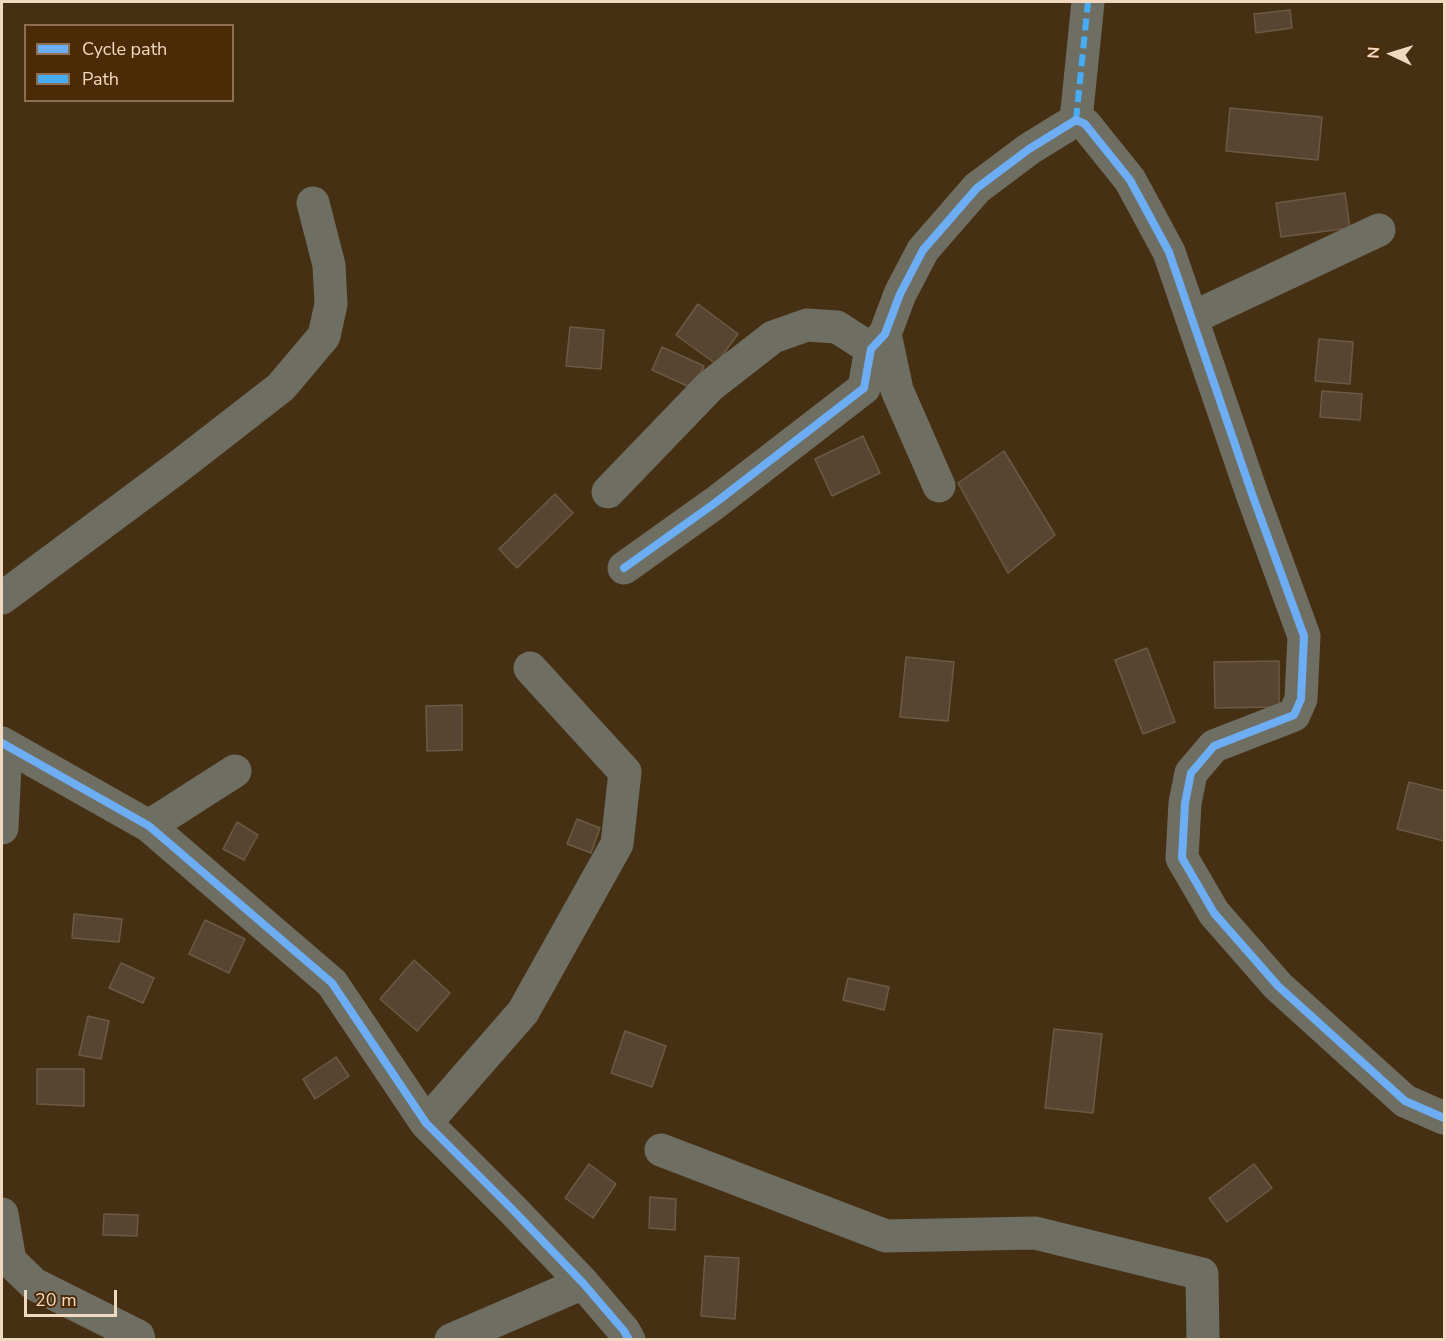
<!DOCTYPE html>
<style>
body{margin:0}
#map{position:relative;width:1446px;height:1341px;overflow:hidden;background:#463014;font-family:"Nunito Sans",sans-serif}
canvas{display:block}
.frame{position:absolute;inset:0;border:3px solid #f1d8c1;pointer-events:none}
.legend{position:absolute;left:24px;top:24px;width:210px;height:78px;box-sizing:border-box;background:#4a2b06;border:2px solid #8d7051;margin:0;padding:8px 10px;list-style:none;font-size:18px;color:#f1d8c1}
.legend li{display:flex;align-items:center;gap:12px;height:30px}
.legend b{width:30px;border:2px solid #8d7051}
.north{position:absolute;left:1362px;top:24px;width:60px;height:60px;-webkit-text-stroke:4px #4a2b06;paint-order:stroke;rotate:274deg;font-size:16px;font-weight:700;line-height:24px;text-align:center;color:#f1d8c1}
.north::after{content:'';display:block;margin:auto;width:21px;height:27px;background:#f1d8c1;clip-path:polygon(50% 0,100% 100%,50% 72%,0 100%)}
.scale{position:absolute;left:24px;top:1290px;width:93px;height:27px;box-sizing:border-box;border:3px solid #f1d8c1;border-top:0;padding-left:8px;font-size:18px;line-height:21px;white-space:nowrap;color:#f1d8c1;-webkit-text-stroke:4px #4a2b06;paint-order:stroke}
</style>
<div id="map">
<canvas width="1446" height="1341"></canvas>
<div class="frame"></div>
<ul class="legend">
<li><b style="height:8px;background:#6dadf4"></b>Cycle path</li>
<li><b style="height:8px;background:#46acf6"></b>Path</li>
</ul>
<div class="north">N</div>
<div class="scale">20 m</div>
</div>
<script>
const g = document.querySelector('canvas').getContext('2d');
g.lineJoin = 'round';
function fillPath(path, color) { g.fillStyle = color; g.fill(path, 'evenodd'); }
function stroke(path, color, width, dash) { g.strokeStyle = color; g.lineWidth = width; g.lineCap = dash ? 'butt' : 'round'; g.setLineDash(dash || []); g.stroke(path); }
const building = new Path2D(`
 M1290 10 1292 28 1256 33 1254 14Z
 M1230 108 1322 117 1318 160 1226 151Z
 M1345 193 1350 228 1281 237 1276 203Z
 M698 304 738 334 716 364 676 335Z
 M570 327 604 330 601 369 566 366Z
 M1319 339 1353 342 1350 384 1315 381Z
 M662 347 704 366 694 389 652 370Z
 M1322 391 1362 394 1360 420 1320 417Z
 M863 436 880 473 832 496 815 459Z
 M1004 451 1055 535 1008 573 958 483Z
 M555 494 573 513 517 568 499 549Z
 M1147 648 1175 722 1143 734 1115 660Z
 M906 657 954 662 948 721 900 717Z
 M1279 661V707L1215 708 1214 662Z
 M462 705V750L427 751 426 706Z
 M1409 782 1444 791V841L1397 829Z
 M577 819 600 828 591 853 567 844Z
 M237 822 258 835 244 860 223 849Z
 M74 914 122 919 119 942 72 938Z
 M205 920 245 939 229 973 189 954Z
 M414 960 450 993 417 1031 380 999Z
 M121 963 154 978 143 1003 109 988Z
 M848 978 889 987 884 1010 843 1000Z
 M88 1016 109 1021 101 1059 79 1055Z
 M1054 1029 1102 1034 1093 1113 1045 1108Z
 M625 1031 666 1046 652 1087 611 1073Z
 M336 1057 349 1076 315 1099 303 1079Z
 M37 1069H84V1106L37 1104Z
 M589 1164 616 1184 593 1218 565 1198Z
 M1254 1164 1272 1188 1227 1222 1209 1198Z
 M650 1197 676 1199 675 1230 649 1228Z
 M104 1214 138 1215 137 1236 103 1235Z
 M705 1256 739 1258 735 1319 701 1316Z`);
const minor = new Path2D(`
 M1076 120 1088 2
 M1192 318 1379 230
 M885 334 897 390 939 486
 M608 492 710 386 773 337 807 325 837 327 871 349
 M624 568 715 503 864 388 871 349 885 334 900 294 923 250 977 188 1029 149 1076 120 1085 124 1130 180 1169 252 1252 494 1304 636 1301 699 1294 715 1214 746 1191 773 1185 803 1182 858 1214 913 1278 986 1405 1101 1444 1118
 M2 598 178 467 281 387 324 336 331 304 329 265 313 203
 M2 743 149 826 332 983 426 1123 512 1209 583 1283 624 1331 629 1340
 M149 826 235 771
 M2 828 6 746
 M426 1123 523 1012 617 844 625 772 530 668
 M661 1150 886 1236 1035 1233 1202 1274 1203 1340
 M2 1214 10 1261 34 1284 138 1336 139 1340
 M451 1340 583 1283`);
const quiet = new Path2D(`
 M1076 120 1088 2`);
const cycleway = new Path2D(`
 M624 568 715 503 864 388 871 349 885 334 900 294 923 250 977 188 1029 149 1076 120 1085 124 1130 180 1169 252 1252 494 1304 636 1301 699 1294 715 1214 746 1191 773 1185 803 1182 858 1214 913 1278 986 1405 1101 1444 1118
 M2 743 149 826 332 983 426 1123 512 1209 583 1283 624 1331 629 1340`);
fillPath(building, '#584531');
stroke(building, '#6c5a44', 1.5);
stroke(minor, '#6f6e63', 33);
stroke(quiet, '#46acf6', 6, [12, 6]);
stroke(cycleway, '#6dadf4', 8);
</script>
